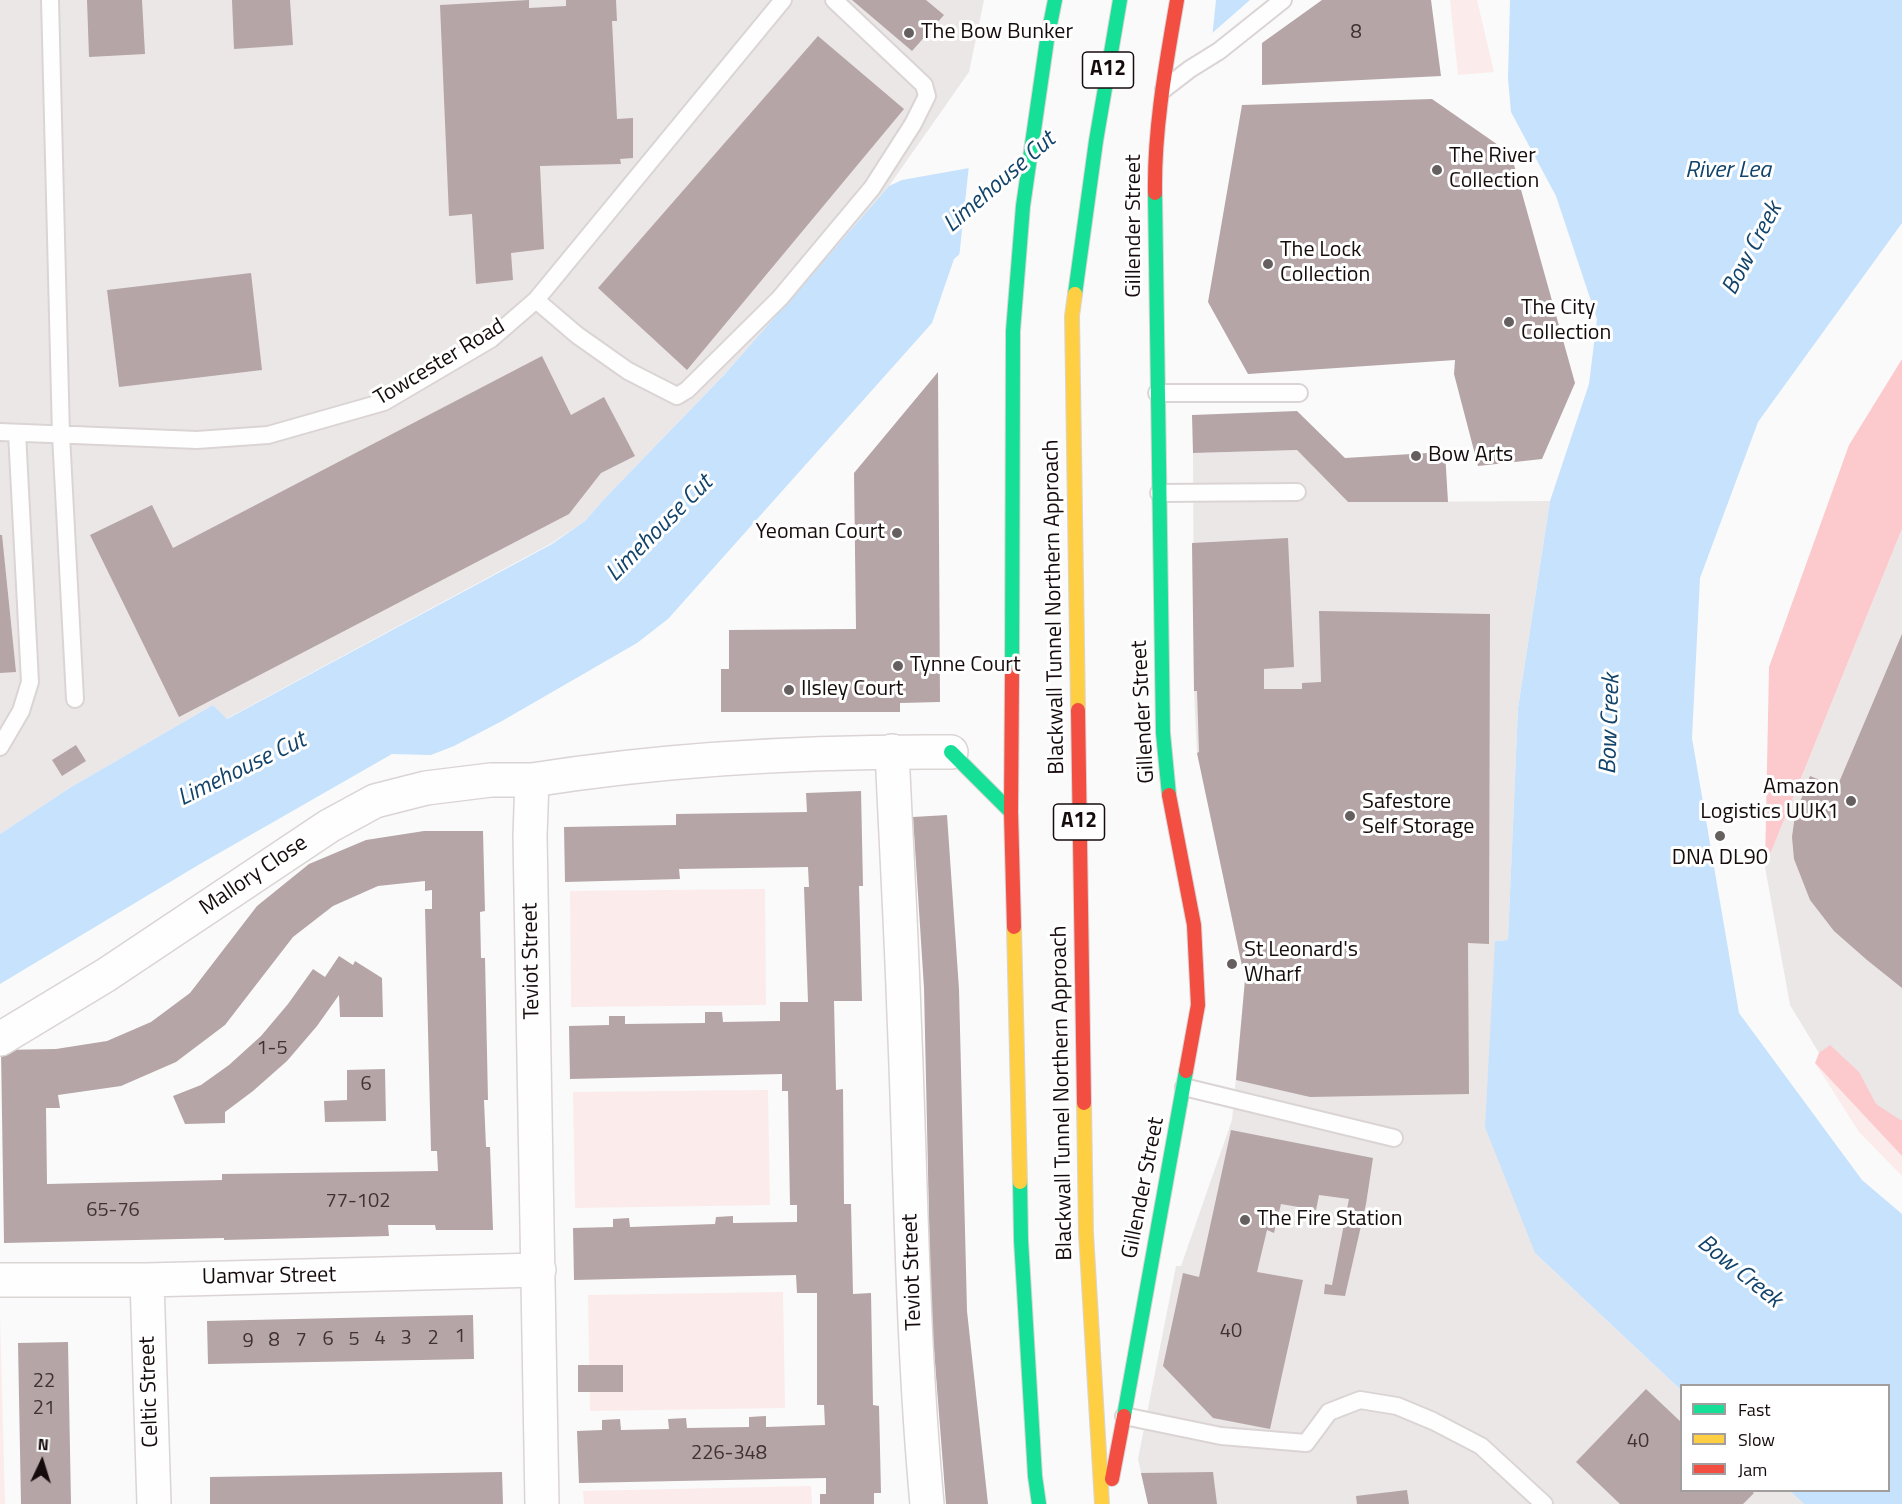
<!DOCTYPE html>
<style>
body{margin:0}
#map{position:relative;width:1902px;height:1504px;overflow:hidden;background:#fafafa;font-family:"Titillium Web",sans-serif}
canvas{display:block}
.legend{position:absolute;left:1680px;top:1384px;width:210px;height:108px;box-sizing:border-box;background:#fff;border:2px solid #a29e9e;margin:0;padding:8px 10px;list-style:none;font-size:18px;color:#170c0d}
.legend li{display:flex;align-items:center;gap:12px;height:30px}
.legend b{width:30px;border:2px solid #a29e9e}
.north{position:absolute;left:12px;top:1432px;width:60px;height:60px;-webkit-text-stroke:4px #fff;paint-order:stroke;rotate:4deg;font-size:16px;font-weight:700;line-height:24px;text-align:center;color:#170c0d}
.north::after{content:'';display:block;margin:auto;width:21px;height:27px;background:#170c0d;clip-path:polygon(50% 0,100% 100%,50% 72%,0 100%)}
</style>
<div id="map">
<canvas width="1902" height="1504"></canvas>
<ul class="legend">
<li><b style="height:8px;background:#16e098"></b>Fast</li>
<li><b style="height:8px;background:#ffcf43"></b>Slow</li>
<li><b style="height:8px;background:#f24e42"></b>Jam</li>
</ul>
<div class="north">N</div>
</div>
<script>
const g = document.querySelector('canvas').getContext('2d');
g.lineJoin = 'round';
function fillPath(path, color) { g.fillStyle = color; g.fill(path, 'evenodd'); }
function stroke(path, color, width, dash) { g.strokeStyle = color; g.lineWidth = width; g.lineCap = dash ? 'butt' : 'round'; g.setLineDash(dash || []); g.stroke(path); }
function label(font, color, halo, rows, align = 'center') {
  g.font = font + ' "Titillium Web",sans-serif'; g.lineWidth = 6; g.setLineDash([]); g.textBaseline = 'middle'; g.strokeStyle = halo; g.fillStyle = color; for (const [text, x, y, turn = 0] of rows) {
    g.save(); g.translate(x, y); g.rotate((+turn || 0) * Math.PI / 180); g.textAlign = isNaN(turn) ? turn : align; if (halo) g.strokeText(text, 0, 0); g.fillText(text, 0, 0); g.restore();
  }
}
const built = new Path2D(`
 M0 0H984L969 72 889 186 724 375 606 497 585 521 552 543 226 719 213 705 71 787 0 834Z
 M1297 450 1348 502 1550 501 1518 708 1508 940 1495 941 1535 1253 1681 1390 1682 1490 1790 1491 1804 1504H1148L1138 1459 1176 1266H1181L1232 1120 1245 980 1197 753 1194 691 1193 453Z
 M1902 529V1142L1819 1053 1790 1005 1765 867Z`);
const green = new Path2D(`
 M1450 0H1477L1494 72 1458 75Z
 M765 889 766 1005 571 1007 570 891Z
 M1815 1063 1902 1156V1176L1859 1132Z
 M768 1090 770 1205 575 1208 573 1092Z
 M783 1292 785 1408 590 1411 588 1295Z
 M0 1314 5 1504H0Z
 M811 1486 812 1504H584L583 1491Z`);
const forest = new Path2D(`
 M1902 359V529L1765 867 1769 667 1849 445Z
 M1830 1045 1859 1072 1876 1104 1902 1121V1156L1815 1063 1819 1053Z`);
const water = new Path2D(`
 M1170 0H1250L954 259 932 323 668 619 637 643 502 721 454 746 431 755 392 754 200 864 0 984V834L71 787 213 705 227 719 552 544 585 521 606 497 724 375 889 186 902 180 975 167Z
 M1510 0H1902V223L1758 422 1700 578 1692 738 1739 1013 1862 1180 1902 1214V1504H1804L1790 1491 1888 1490V1386H1682L1681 1390 1535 1253 1485 1127 1495 941 1508 940 1518 708 1550 501 1589 384 1597 319 1556 196 1511 112 1508 79Z`);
const pier = new Path2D(`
 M1165 0H1216L1212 38 959 258 969 165 974 164Z`);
const building = new Path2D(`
 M87 0H142L145 54 89 57Z
 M232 0H290L293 45 234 49Z
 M529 0V8L566 6V0H616L617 21H612L617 119 633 118V158L620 159 621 164 540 166 544 249 511 253 513 280 476 284 472 214 449 216 440 5Z
 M852 0H926L944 15 912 51Z
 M1322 0H1431L1441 76 1262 85V43Z
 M818 36 904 109 687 370 598 288Z
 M1432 99 1511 154 1575 383 1542 459 1478 466 1454 374 1455 360 1248 374 1208 302 1242 105Z
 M251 273 262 370 119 387 107 290Z
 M542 356 571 415 604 397 635 456 601 473 569 514 179 717 90 535 152 505 173 548Z
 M938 372 940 702 900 703V712H721V669H729V630L856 629 854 473Z
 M1297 411 1345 458 1445 452 1448 502H1348L1297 450 1193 453 1192 415Z
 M0 535H2L16 672 0 673Z
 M1288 538 1294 667 1264 669V689H1302V683L1321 682 1319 611 1490 614 1489 944 1468 943 1469 1094 1310 1097 1236 1080 1245 980 1197 753 1199 752 1197 691H1194L1192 543Z
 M1902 634V988L1867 960 1834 931 1810 900 1794 859 1792 837 1795 815 1810 776 1837 787Z
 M76 745 86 761 62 776 52 760Z
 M861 791 863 886H859L862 1001H834L836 1090 843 1089 844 1204H851L853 1294 871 1293 873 1405 879 1406 881 1493H874V1504H820V1494H826V1478L579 1483 577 1431 602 1430V1420L620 1419 621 1430 669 1429 668 1419 686 1418 687 1428 749 1427V1417L766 1416V1427L825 1425 824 1405H817V1293H797L796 1275 574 1280 573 1228 613 1227V1219L629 1218 630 1227 715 1224 716 1217 733 1216V1223L797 1222V1205H790L788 1091H782V1074L570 1079 569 1026 609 1025V1016H625V1024L705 1023V1012H722L723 1022 780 1021V1002H808L804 887H809L808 867 679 869 680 879 565 882 564 827 676 825V814L807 812 806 793Z
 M947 815 959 989 967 1311 988 1504H946L931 1311 924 988 913 817Z
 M424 831H483L485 911 480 912 481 958H485L488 1100H484L486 1147H490L493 1230H436L435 1225H388L389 1236 224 1240V1238L4 1243 1 1050 56 1049 107 1041 151 1022 190 993 257 906 309 864 366 840ZM425 881V891L432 890V909H425L431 1151H437L438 1171 222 1174V1180L47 1184 46 1108H60L58 1095 121 1086 176 1062 225 1025 293 937 333 906 378 886Z
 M339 956 353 965 355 961 382 978 383 1017H340L339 995 317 1026 287 1061 253 1091 225 1112V1123L185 1124 173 1096 201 1085 229 1065 261 1036 288 1004 313 969 325 977Z
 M385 1069 386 1121 325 1122 324 1101 347 1100V1070Z
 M1231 1130 1373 1158 1366 1204 1345 1296 1324 1294 1325 1284 1332 1285 1349 1199 1319 1195 1316 1210 1281 1204 1274 1233 1267 1230 1257 1272 1303 1280 1270 1429 1213 1418 1163 1366 1183 1273 1199 1277Z
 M473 1315 474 1359 208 1364 207 1321Z
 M68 1342 71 1504H21L18 1343Z
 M578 1365H623V1392H578Z
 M1646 1389 1682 1423V1491H1751L1754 1493 1743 1504H1620L1576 1462Z
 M502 1472 503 1504H210V1477Z
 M1213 1472 1217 1504H1148L1141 1473Z
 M1407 1490 1409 1504H1357L1356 1496Z`);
const lane = new Path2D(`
 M50 0 61 435 75 699
 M1164 89 1190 69 1219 51 1283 0
 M536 300 577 335 628 371 677 396 687 390 780 298 872 188 913 124 927 96 924 85 834 0
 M1157 393H1299
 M0 432 197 440 268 435 384 402 491 339 536 300 783 0
 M1159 493 1297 492
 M0 747 21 711 30 682 17 433
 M1184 1087 1394 1138
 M1124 1416 1221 1436 1306 1443 1329 1412 1360 1400 1397 1406 1433 1421 1481 1446 1544 1504`);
const street = new Path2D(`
 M892 751C896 839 901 927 904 1014 911 1178 912 1341 927 1504
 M0 1039 106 975 329 826 375 801 426 788 491 780H532
 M0 1280H147L539 1270
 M147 1280 154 1504
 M542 1504 530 836 532 780C670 758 811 751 951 752`);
const fast = new Path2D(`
 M1155 193 1163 733 1169 795
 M1075 294 1096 141 1120 0
 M1012 674 1013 331 1023 206 1047 40 1055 0
 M951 752 1011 812
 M1020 1182 1021 1240 1035 1476 1039 1504
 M1124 1416 1186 1071`);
const slow = new Path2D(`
 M1075 294 1072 316 1078 710
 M1014 927 1020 1182
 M1084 1103 1086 1233 1102 1504`);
const jam = new Path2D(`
 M1155 193C1154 128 1166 64 1177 0
 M1012 674 1011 812 1014 927
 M1078 710 1084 1103
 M1169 795 1194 925 1198 1005 1186 1071
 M1112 1479 1124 1416`);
const markers = [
 [909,33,6,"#665f60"],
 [1437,170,6,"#665f60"],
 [1268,264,6,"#665f60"],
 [1509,322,6,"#665f60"],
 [1416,456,6,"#665f60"],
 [897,533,6,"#665f60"],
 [898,666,6,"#665f60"],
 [789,690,6,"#665f60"],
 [1851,801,6,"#665f60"],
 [1350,816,6,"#665f60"],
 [1720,836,6,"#665f60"],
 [1232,964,6,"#665f60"],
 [1245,1220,6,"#665f60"]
];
const numberNames = [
 ["8",1356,33],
 ["1-5",272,1049],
 ["6",366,1085],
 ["77-102",358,1202],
 ["65-76",113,1211],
 ["40",1231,1332],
 ["1",460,1337],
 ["4",380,1339],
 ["3",406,1339],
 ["2",433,1339],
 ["6",328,1340],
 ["5",354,1340],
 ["8",274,1341],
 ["7",301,1341],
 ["9",248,1342],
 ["22",44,1382],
 ["21",44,1409],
 ["40",1638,1442],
 ["226-348",729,1454]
];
const shields = [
 [1108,70,51],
 [1079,822,51]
];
const shieldNames = [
 ["A12",1108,70],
 ["A12",1079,822]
];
const poiNames = [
 ["The Bow Bunker",921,33],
 ["The River",1449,157],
 ["Collection",1449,182],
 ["The Lock",1280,251],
 ["Collection",1280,276],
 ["The City",1521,309],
 ["Collection",1521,334],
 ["Bow Arts",1428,456],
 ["Yeoman Court",885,533,"right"],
 ["Tynne Court",910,666],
 ["Ilsley Court",801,690],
 ["Amazon",1839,788,"right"],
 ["Logistics UUK1",1839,813,"right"],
 ["Safestore",1362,803],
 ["Self Storage",1362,828],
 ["DNA DL90",1720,859,"center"],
 ["St Leonard's",1244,951],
 ["Wharf",1244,976],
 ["The Fire Station",1257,1220]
];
const streetNames = [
 ["Gillender Street",1135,226,-90],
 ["Towcester Road",440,363,-31],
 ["Blackwall Tunnel Northern Approach",1055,607,-91],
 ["Gillender Street",1144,712,-93],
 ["Mallory Close",254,876,-34],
 ["Teviot Street",532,961,-91],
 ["Blackwall Tunnel Northern Approach",1063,1093,-91],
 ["Gillender Street",1144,1188,-79],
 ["Teviot Street",913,1272,-92],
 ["Uamvar Street",269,1277,-1],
 ["Celtic Street",150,1392,-92]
];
const waterNames = [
 ["River Lea",1728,171],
 ["Limehouse Cut",1000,183,-41],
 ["Bow Creek",1753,249,-62],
 ["Limehouse Cut",660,529,-45],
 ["Bow Creek",1611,724,-88],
 ["Limehouse Cut",242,770,-26],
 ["Bow Creek",1739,1272,39]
];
fillPath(built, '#ece7e7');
fillPath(green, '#fbebeb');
fillPath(forest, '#fccacc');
fillPath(water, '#c7e2fc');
fillPath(pier, '#fafafa');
fillPath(building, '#b5a5a6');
stroke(lane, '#dbd4d4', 20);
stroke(street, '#dbd4d4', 36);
stroke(fast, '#dbd4d4', 16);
stroke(slow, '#dbd4d4', 16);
stroke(jam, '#dbd4d4', 16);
stroke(lane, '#fefefe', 16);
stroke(street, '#fefefe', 33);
stroke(fast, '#16e098', 14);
stroke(slow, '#ffcf43', 14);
stroke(jam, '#f24e42', 14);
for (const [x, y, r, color] of markers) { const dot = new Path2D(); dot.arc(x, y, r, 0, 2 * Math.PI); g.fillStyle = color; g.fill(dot); stroke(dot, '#fff', 2); }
label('20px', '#3e3233', null, numberNames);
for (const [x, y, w] of shields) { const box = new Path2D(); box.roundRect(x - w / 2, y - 18, w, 36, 4.5); g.fillStyle = '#fff'; g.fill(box); stroke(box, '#170c0d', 1.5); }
label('bold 21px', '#170c0d', null, shieldNames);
label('22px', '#170c0d', '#fff', poiNames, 'left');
label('22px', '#170c0d', '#fff', streetNames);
label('italic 24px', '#12436a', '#fff', waterNames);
</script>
